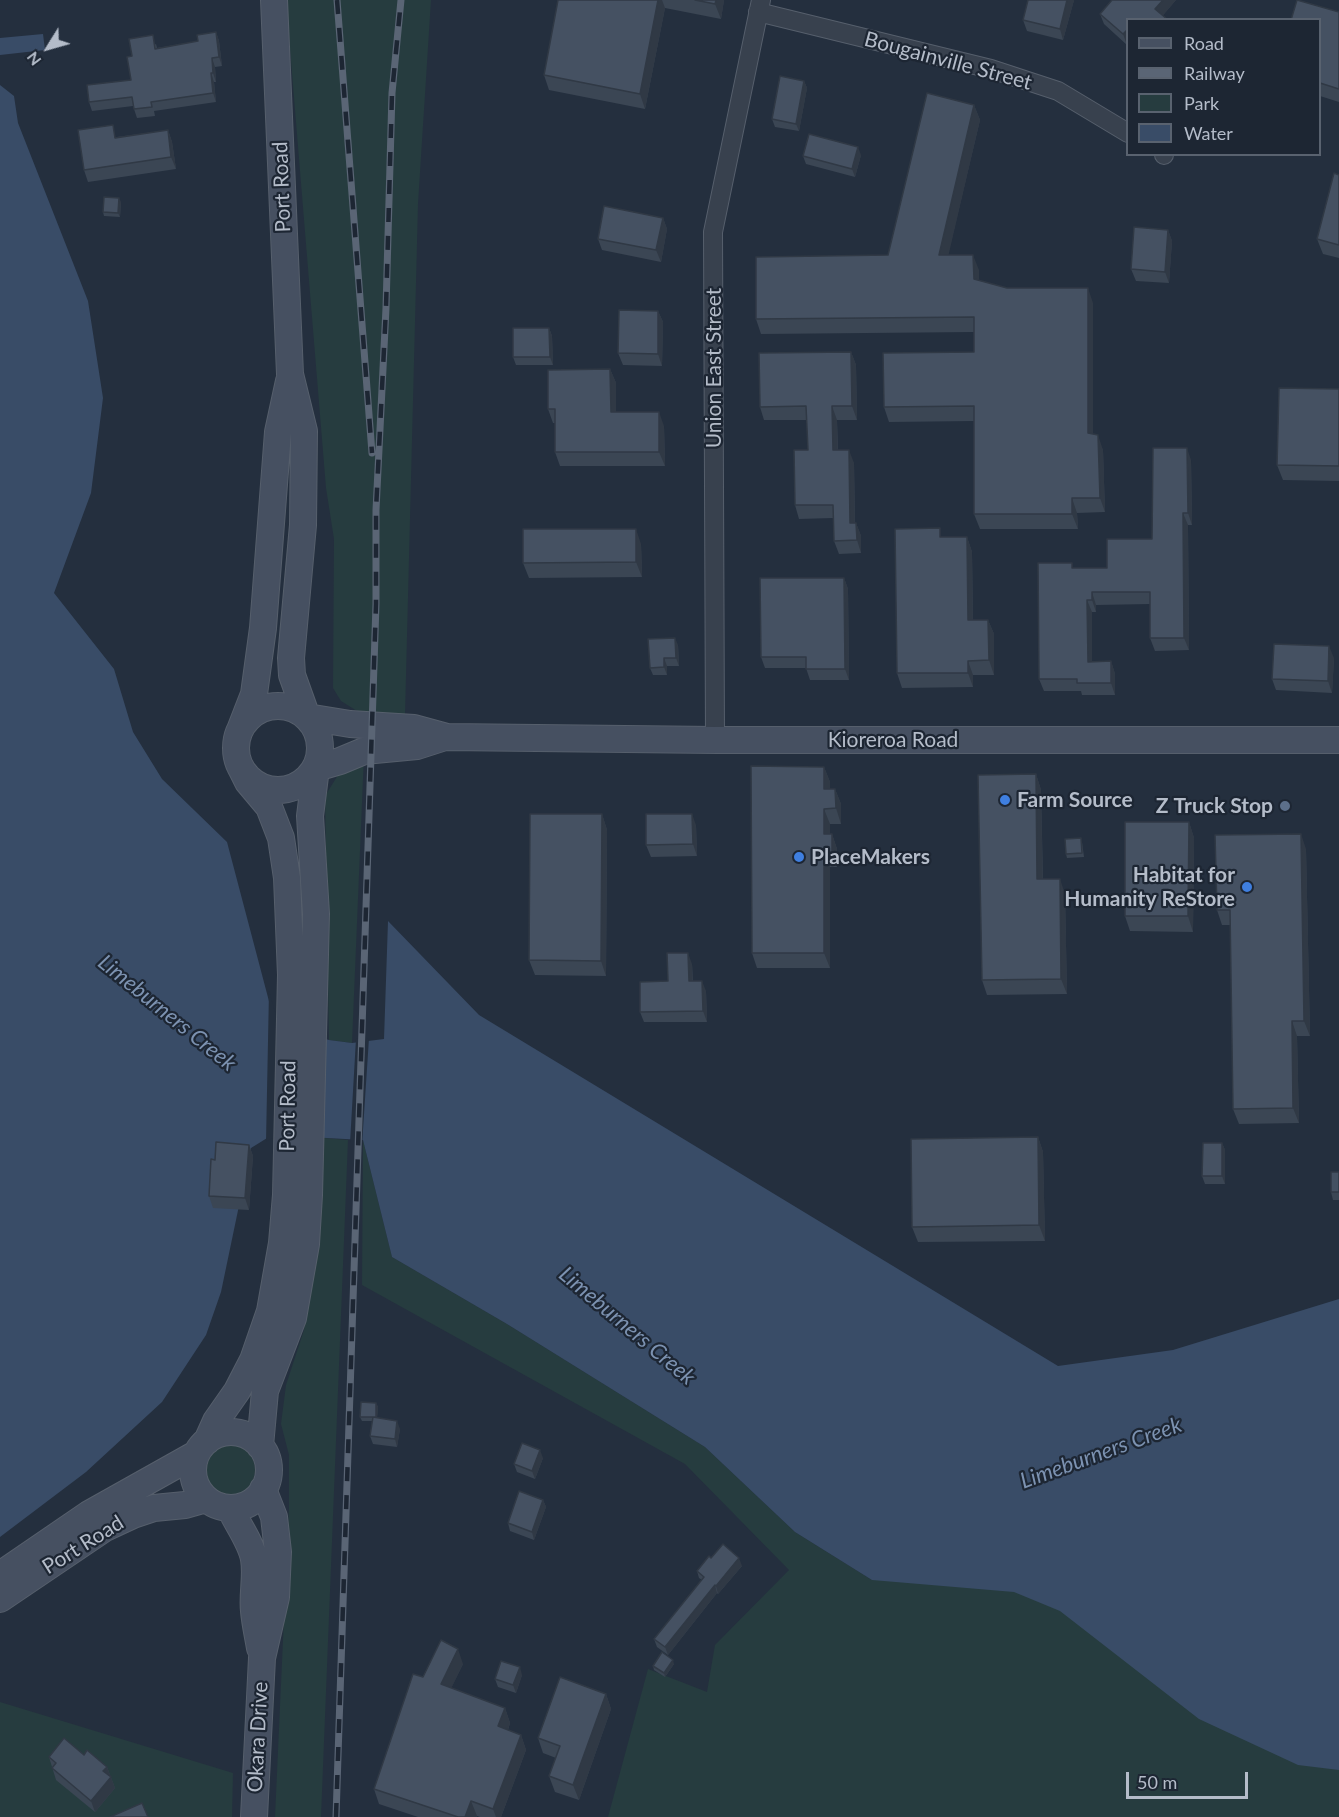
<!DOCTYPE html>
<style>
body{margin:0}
#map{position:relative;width:1339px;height:1817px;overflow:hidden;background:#242f3e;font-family:Lato,sans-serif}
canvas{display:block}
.legend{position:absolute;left:1126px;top:18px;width:195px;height:138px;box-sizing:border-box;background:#1d2633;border:2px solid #59626f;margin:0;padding:8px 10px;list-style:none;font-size:18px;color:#b4bcc9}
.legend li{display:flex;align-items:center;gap:12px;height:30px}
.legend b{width:30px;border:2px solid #59626f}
.north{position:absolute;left:18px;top:18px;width:60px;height:60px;-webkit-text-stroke:4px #1d2633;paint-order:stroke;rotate:233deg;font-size:16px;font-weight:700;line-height:24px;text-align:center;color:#b4bcc9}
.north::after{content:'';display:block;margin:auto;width:21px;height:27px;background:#b4bcc9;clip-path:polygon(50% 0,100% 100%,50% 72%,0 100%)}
.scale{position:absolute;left:1126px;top:1772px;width:122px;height:27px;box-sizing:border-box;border:3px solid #b4bcc9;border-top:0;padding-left:8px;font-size:18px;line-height:21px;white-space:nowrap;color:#b4bcc9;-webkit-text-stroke:4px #1d2633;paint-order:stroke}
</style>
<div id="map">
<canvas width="1339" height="1817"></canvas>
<ul class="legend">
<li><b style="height:8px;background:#465061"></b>Road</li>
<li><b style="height:8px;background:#5a6575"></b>Railway</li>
<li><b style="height:16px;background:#263c3f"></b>Park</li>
<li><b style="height:16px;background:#394c67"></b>Water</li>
</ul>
<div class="north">N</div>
<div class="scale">50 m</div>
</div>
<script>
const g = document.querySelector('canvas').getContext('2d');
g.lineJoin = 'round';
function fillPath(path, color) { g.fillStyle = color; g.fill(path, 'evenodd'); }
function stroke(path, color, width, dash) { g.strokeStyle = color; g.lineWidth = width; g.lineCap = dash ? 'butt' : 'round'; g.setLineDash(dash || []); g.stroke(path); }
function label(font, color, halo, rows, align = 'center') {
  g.font = font + ' Lato,sans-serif'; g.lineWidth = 4.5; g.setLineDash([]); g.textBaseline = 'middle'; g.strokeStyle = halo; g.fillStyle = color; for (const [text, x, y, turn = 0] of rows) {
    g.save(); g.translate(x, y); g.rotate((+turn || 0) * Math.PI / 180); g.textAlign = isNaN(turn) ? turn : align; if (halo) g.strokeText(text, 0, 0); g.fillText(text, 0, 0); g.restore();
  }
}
const green = new Path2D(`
 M286 0H431L418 204 405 715 357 711 341 701 333 688 334 539 326 488Z
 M364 755 352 1043 329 1040 325 796 343 767Z
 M324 1138 348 1140 321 1817H275L289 1507V1455L281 1424 286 1385 304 1330Z
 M363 1140 392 1257 507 1324 705 1447 795 1532 872 1580 1339 1481V1817H608L648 1669 707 1692 715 1645 789 1570 685 1464 362 1285Z
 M203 1470a26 26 0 1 1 52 0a26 26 0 1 1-52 0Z
 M0 1702 233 1773 232 1817H0Z`);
const water = new Path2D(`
 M43 34 45 50 0 55V38Z
 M0 85 14 96 18 123 88 301 103 398 91 493 54 593 114 669 133 732 162 779 227 842 275 1024 329 1040 352 1043 384 1039 388 921 479 1015 1058 1366 1173 1350 1339 1299V1770L1298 1765 1199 1719 1060 1611 1014 1592 872 1580 795 1532 705 1447 507 1324 392 1257 363 1140 272 1135 251 1148 221 1292 206 1335 162 1402 86 1472 0 1537Z`);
const pier = new Path2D(`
 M269 991 278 1022 322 1141 272 1138 266 1142Z
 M369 1038 362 1145H361V1143H350L356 1039Z`);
const street = new Path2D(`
 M758 12 991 69 1058 91 1128 133
 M1164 154V155
 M715 740 713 232 761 0`);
const secondary = new Path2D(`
 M274 0 290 374 304 431 303 525 291 658 292 675 307 717 350 724 414 728 447 737 715 740H1339
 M236 748a42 42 0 1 1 84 0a42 42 0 1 1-84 0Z
 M240 730 254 694 263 628 278 432 289 381
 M193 1470a38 38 0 1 1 76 0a38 38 0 1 1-76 0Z
 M207 1441 216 1421 237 1391 253 1360 270 1311 282 1243 286 1195 291 975 287 878 281 838 269 807 248 782 241 768
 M260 1446 265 1391 293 1318 306 1244 309 1195 316 914 310 816 316 768 340 761 364 751 417 746 445 737
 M230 1508C237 1524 251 1542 254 1559 257 1577 252 1594 254 1611 255 1623 258 1636 260 1648
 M0 1575 89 1514 196 1454
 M0 1599 105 1528 133 1515 154 1508 185 1505 206 1499
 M254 1817 262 1658 276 1597 278 1552 274 1517 263 1489`);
const rail = new Path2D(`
 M337 0 372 453
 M336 1817 376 604V510L386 308 392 93 401 0`);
const wall = new Path2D(`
 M558 0H724L721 19 665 8 645 109 549 90 544 75Z
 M1074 0 1063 40 1027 31 1023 20Z
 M1112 0H1176L1163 15 1128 20V44L1127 45 1104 24 1100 14Z
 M1339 12V102L1320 96V20Z
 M216 32 219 41 222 66 215 67 216 82H214L216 102 154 111 155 116 137 118 133 106 92 111 89 102 131 80 132 56 156 44 157 48 198 41Z
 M804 81 807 88 799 131 775 127 772 119Z
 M974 105 980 120 948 255 979 270V281L1007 288 1093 303V434L1103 450 1105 512 1077 513 1078 529H980L974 514V421L889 422 884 407 974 352V332L761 334 756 319 888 255Z
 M168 130 172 142 176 169 88 182 84 170 117 137Z
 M861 155 855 177 806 164 803 156Z
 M1339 175V258L1323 254 1317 239Z
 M121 202 120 217 104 216 103 212Z
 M663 218 667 229 661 262 602 250 598 239Z
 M1168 230 1172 241 1169 283 1136 281 1131 269Z
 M658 311 663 322 662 366 623 365 618 353Z
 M549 328 552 336 553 365H516L513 357Z
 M851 352 856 365 857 420H837L838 450 854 463 855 523H856L861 536V553L839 554 834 541 833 518 799 519 795 505 808 450 807 420H764L760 407Z
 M610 369 616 383V412L664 426 665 466H560L555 452V423H553L548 409Z
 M1339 389V481L1283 480 1277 465Z
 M1191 460 1192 525H1188L1189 650 1155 651 1150 638V604L1096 605V612H1092V661H1111L1115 674V695H1082L1081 691H1044L1039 679 1073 568H1107L1152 539Z
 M944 537H967L972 552 973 620H988L994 634V675H973V687L902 688 897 673Z
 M641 544 642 577 529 578 523 563Z
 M844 578 848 589 849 680H810L806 668H765L761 657Z
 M678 645 679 666H667V675H653L650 668Z
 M1334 658 1332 693 1276 690 1272 679Z
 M824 767 830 782V789H835L841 804V824H830V834H832L837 849V867H830V968H757L752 953Z
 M1036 774 1041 790 1043 879 1065 894 1067 994 987 995 982 980Z
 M602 814 607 830 606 976 535 975 529 960Z
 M1189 822 1194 838 1193 932 1130 931 1125 916Z
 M696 825 697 856 651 857 646 845Z
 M1082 842 1084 857 1067 858 1066 854Z
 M1306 849 1310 1036H1297L1299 1123 1239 1124 1233 1109 1230 925H1222L1217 910Z
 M692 964 693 981 706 991 707 1022H644L640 1012 668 981Z
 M1038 1137 1043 1152 1045 1241 918 1242 912 1227Z
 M1222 1143 1225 1150V1184H1205L1202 1176Z
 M249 1145 253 1156 249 1210 213 1208 209 1196Z
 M1339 1172V1200H1333L1331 1192Z
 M376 1403 378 1407 377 1417 400 1429 397 1447 373 1444 370 1436 372 1421H362L360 1417Z
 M543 1458 535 1479 517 1472 514 1464Z
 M543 1500 546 1507 534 1540 510 1531 508 1523Z
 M711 1558 742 1566 718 1594 717 1593 668 1655 657 1647 654 1639 702 1580 699 1578 697 1571Z
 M463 1664 451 1688 505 1708 510 1723 508 1730 521 1735 526 1750 501 1817H480L477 1816 476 1817H418L379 1804 374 1789 423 1677Z
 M674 1664 665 1677 654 1670 653 1666Z
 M522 1675 516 1693 498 1687 495 1679Z
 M606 1694 611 1709 579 1800 555 1792 549 1776 556 1758 543 1753 538 1738Z
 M84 1755 107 1767 115 1788 95 1812 56 1780 49 1757Z`);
const shadedWall = new Path2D(`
 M658 0H662L665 8 645 109 640 94Z
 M716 0H724L721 19 715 4Z
 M1067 0H1074L1063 40 1060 29Z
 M1163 0H1176L1159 20 1155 9Z
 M1128 29V44L1127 45 1123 34Z
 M216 32 219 41 222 66 219 57Z
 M212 58 215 67 216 82 213 73Z
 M211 73 214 82 216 102 213 93Z
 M804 81 807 88 799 131 796 124Z
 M974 105 980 120 945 270 939 255Z
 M168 130 172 142 176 169 171 157Z
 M858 147 861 155 855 177 852 169Z
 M119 198 121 202 120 217 118 213Z
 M663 218 667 229 661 262 656 250Z
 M1168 230 1172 241 1169 283 1165 272Z
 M973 255 979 270V294L974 279Z
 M1088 288 1093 303V448L1088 433Z
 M658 311 663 322 662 366 658 354Z
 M549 328 552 336 553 365 550 357Z
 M851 352 856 365 857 420 852 406Z
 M610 369 616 383V426L611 412Z
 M832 406 837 420 838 463 833 450Z
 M659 412 664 426 665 466 659 452Z
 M1098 435 1103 450 1105 512 1100 498Z
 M1187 448 1191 460 1192 525 1188 513Z
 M849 450 854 463 855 536 850 523Z
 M1072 498 1077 513 1078 529 1072 514Z
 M1183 513 1188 525 1189 650 1184 638Z
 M856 523 861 536V553L857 540Z
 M636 529 641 544 642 577 636 562Z
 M967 537 972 552 973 635 968 620Z
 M844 578 848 589 849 680 845 669Z
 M1092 592 1096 605V612L1092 600Z
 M1087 600 1092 612V674L1088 662Z
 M988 620 994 634V675L989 660Z
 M675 638 678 645 679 666 676 658Z
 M1329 646 1334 658 1332 693 1328 681Z
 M664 658 667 666V675L664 667Z
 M968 661 973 675V687L968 673Z
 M1111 661 1115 674V695L1111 683Z
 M824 767 830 782V804L824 789Z
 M1036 774 1041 790 1043 894 1037 879Z
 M835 789 841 804V824L836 808Z
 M824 809 830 824V849L824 834Z
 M602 814 607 830 606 976 601 961Z
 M692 814 696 825 697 856 693 844Z
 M1189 822 1194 838 1193 932 1188 916Z
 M832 834 837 849V867L832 852Z
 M1301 834 1306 849 1310 1036 1304 1021Z
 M824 852 830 867V968L824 953Z
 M1060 879 1065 894 1067 994 1061 979Z
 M688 953 692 964 693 992 689 981Z
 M702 981 706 991 707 1022 703 1011Z
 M1292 1021 1297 1036 1299 1123 1293 1108Z
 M1038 1137 1043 1152 1045 1241 1039 1225Z
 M1222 1143 1225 1150V1184L1222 1176Z
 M249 1145 253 1156 249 1210 245 1198Z
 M376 1403 378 1407 377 1422 376 1418Z
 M397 1421 400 1429 397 1447 395 1439Z
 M540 1450 543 1458 535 1479 532 1471Z
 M543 1500 546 1507 534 1540 532 1532Z
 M739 1558 742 1566 718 1594 716 1586Z
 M715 1585 717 1593 668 1655 665 1647Z
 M458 1649 463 1664 446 1699 441 1684Z
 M673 1660 674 1664 665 1677 664 1673Z
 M520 1667 522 1675 516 1693 513 1685Z
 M606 1694 611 1709 579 1800 573 1785Z
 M505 1708 510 1723 504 1741 498 1726Z
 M521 1735 526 1750 501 1817H496L493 1809Z
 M107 1767 115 1788 95 1812 91 1801 103 1771Z
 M471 1801 477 1816 476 1817H465Z`);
const building = new Path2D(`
 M558 0H658L640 94 544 75Z
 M695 0H716L715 4Z
 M1028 0H1067L1060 29 1023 20Z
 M1112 0H1163L1155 9 1168 20H1128V29L1123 34 1100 14Z
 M1297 0 1339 12V89L1320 83V20H1291Z
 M216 32 219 57 212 58 213 73H211L213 93 151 102 152 107 134 109 132 97 89 102 87 85 131 80 127 57 132 56 129 39 153 35 155 49 198 41 197 35Z
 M780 76 804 81 796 124 772 119Z
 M927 93 974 105 939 255H973L974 279 1007 288H1088V433L1098 435 1100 498H1072V514H974V406L884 407 883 353 974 352V317L756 319V257L888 255Z
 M113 125 115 138 168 130 171 157 84 170 78 130Z
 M809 134 858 147 852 169 803 156Z
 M1334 173 1339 175V245L1317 239Z
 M104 197 119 198 118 213 103 212Z
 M604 206 663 218 656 250 598 239Z
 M1134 227 1168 230 1165 272 1131 269Z
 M619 310 658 311V354L618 353Z
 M513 328H549L550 357H513Z
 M851 352 852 406H832L833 450H849L850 523H856L857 540 834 541 833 505H795L794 450H808L806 406 760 407 759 353Z
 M610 369 611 412H659V452H555V409H548V370Z
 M1279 388 1339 389V466L1277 465Z
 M1153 448H1187L1188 513H1183L1184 638H1150V592H1092V600H1087L1088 662 1111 661V683H1077V679H1039L1038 563H1072V568H1107V539H1152Z
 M940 528V537H967L968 620H988L989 660 968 661V673H897L895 529Z
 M523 529H636V562L523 563Z
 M760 578H844L845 669H806V657H761Z
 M675 638 676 658H664V667L650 668 648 639Z
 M1274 644 1329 646 1328 681 1272 679Z
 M751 766 824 767V789H835L836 808 824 809V834H832V852H824V953H752Z
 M1036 774 1037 879H1060L1061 979 982 980 978 775Z
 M530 814H602L601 961 529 960Z
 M646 814H692L693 844 646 845Z
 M1125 822H1189L1188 916H1125Z
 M1301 834 1304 1021H1292L1293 1108 1233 1109 1230 910H1217L1215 835Z
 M1081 838 1082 853 1066 854 1065 839Z
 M667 953H688L689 981H702L703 1011 640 1012V982L668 981Z
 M1038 1137 1039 1225 912 1227 911 1139Z
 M216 1142 249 1145 245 1198 209 1196 211 1159 215 1160Z
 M1203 1143H1222V1176H1202Z
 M1331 1172H1339V1192H1331Z
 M361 1402 376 1403V1417H360Z
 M373 1417 397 1421 395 1439 370 1436Z
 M522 1443 540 1450 532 1471 514 1464Z
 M519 1491 543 1500 532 1532 508 1523Z
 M723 1544 739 1558 716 1586 715 1585 665 1647 654 1639 704 1577 697 1571 709 1556 711 1558Z
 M441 1640 458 1649 441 1684 505 1708 498 1726 521 1735 493 1809 471 1801 465 1817H458L374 1789 413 1674 423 1677Z
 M662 1652 673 1660 664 1673 653 1666Z
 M501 1661 520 1667 513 1685 495 1679Z
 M560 1677 606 1694 573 1785 549 1776 560 1746 538 1738Z
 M64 1738 84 1755 87 1750 107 1767 103 1771 111 1777 91 1801 52 1768 56 1763 49 1757Z
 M142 1803 148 1817H110Z`);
const markers = [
 [1005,800,6,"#3f7fe0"],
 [1285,806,6,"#5c6f8a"],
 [799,857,6,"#3f7fe0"],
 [1247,887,6,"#3f7fe0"]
];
const streetNames = [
 ["Bougainville Street",948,61,15],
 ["Port Road",282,187,-92],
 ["Union East Street",714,368,-90],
 ["Kioreroa Road",893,740],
 ["Port Road",288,1106,-89],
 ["Port Road",83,1545,-32],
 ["Okara Drive",258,1737,-87]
];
const poiNames = [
 ["Farm Source",1017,800],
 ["Z Truck Stop",1273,806,"right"],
 ["PlaceMakers",811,857],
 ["Habitat for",1235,875,"right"],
 ["Humanity ReStore",1235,899,"right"]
];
const waterNames = [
 ["Limeburners Creek",167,1013,39],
 ["Limeburners Creek",627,1326,40],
 ["Limeburners Creek",1101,1453,-20]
];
fillPath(green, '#263c3f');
fillPath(water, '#394c67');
fillPath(pier, '#242f3e');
stroke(street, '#565f6c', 20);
stroke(secondary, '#565f6c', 28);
stroke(street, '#38414e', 18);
stroke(secondary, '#465061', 26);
stroke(rail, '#5a6575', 7);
stroke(rail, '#1d2633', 4.5, [14]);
fillPath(wall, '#3b4654');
fillPath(shadedWall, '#303945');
fillPath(building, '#455162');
stroke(building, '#303945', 1.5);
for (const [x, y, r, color] of markers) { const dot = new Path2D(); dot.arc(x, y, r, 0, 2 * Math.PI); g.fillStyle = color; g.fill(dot); stroke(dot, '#1d2633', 2); }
label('21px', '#b4bcc9', '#1d2633', streetNames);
label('bold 21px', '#b4bcc9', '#1d2633', poiNames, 'left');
label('italic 22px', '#7c92b1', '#1d2633', waterNames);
</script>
